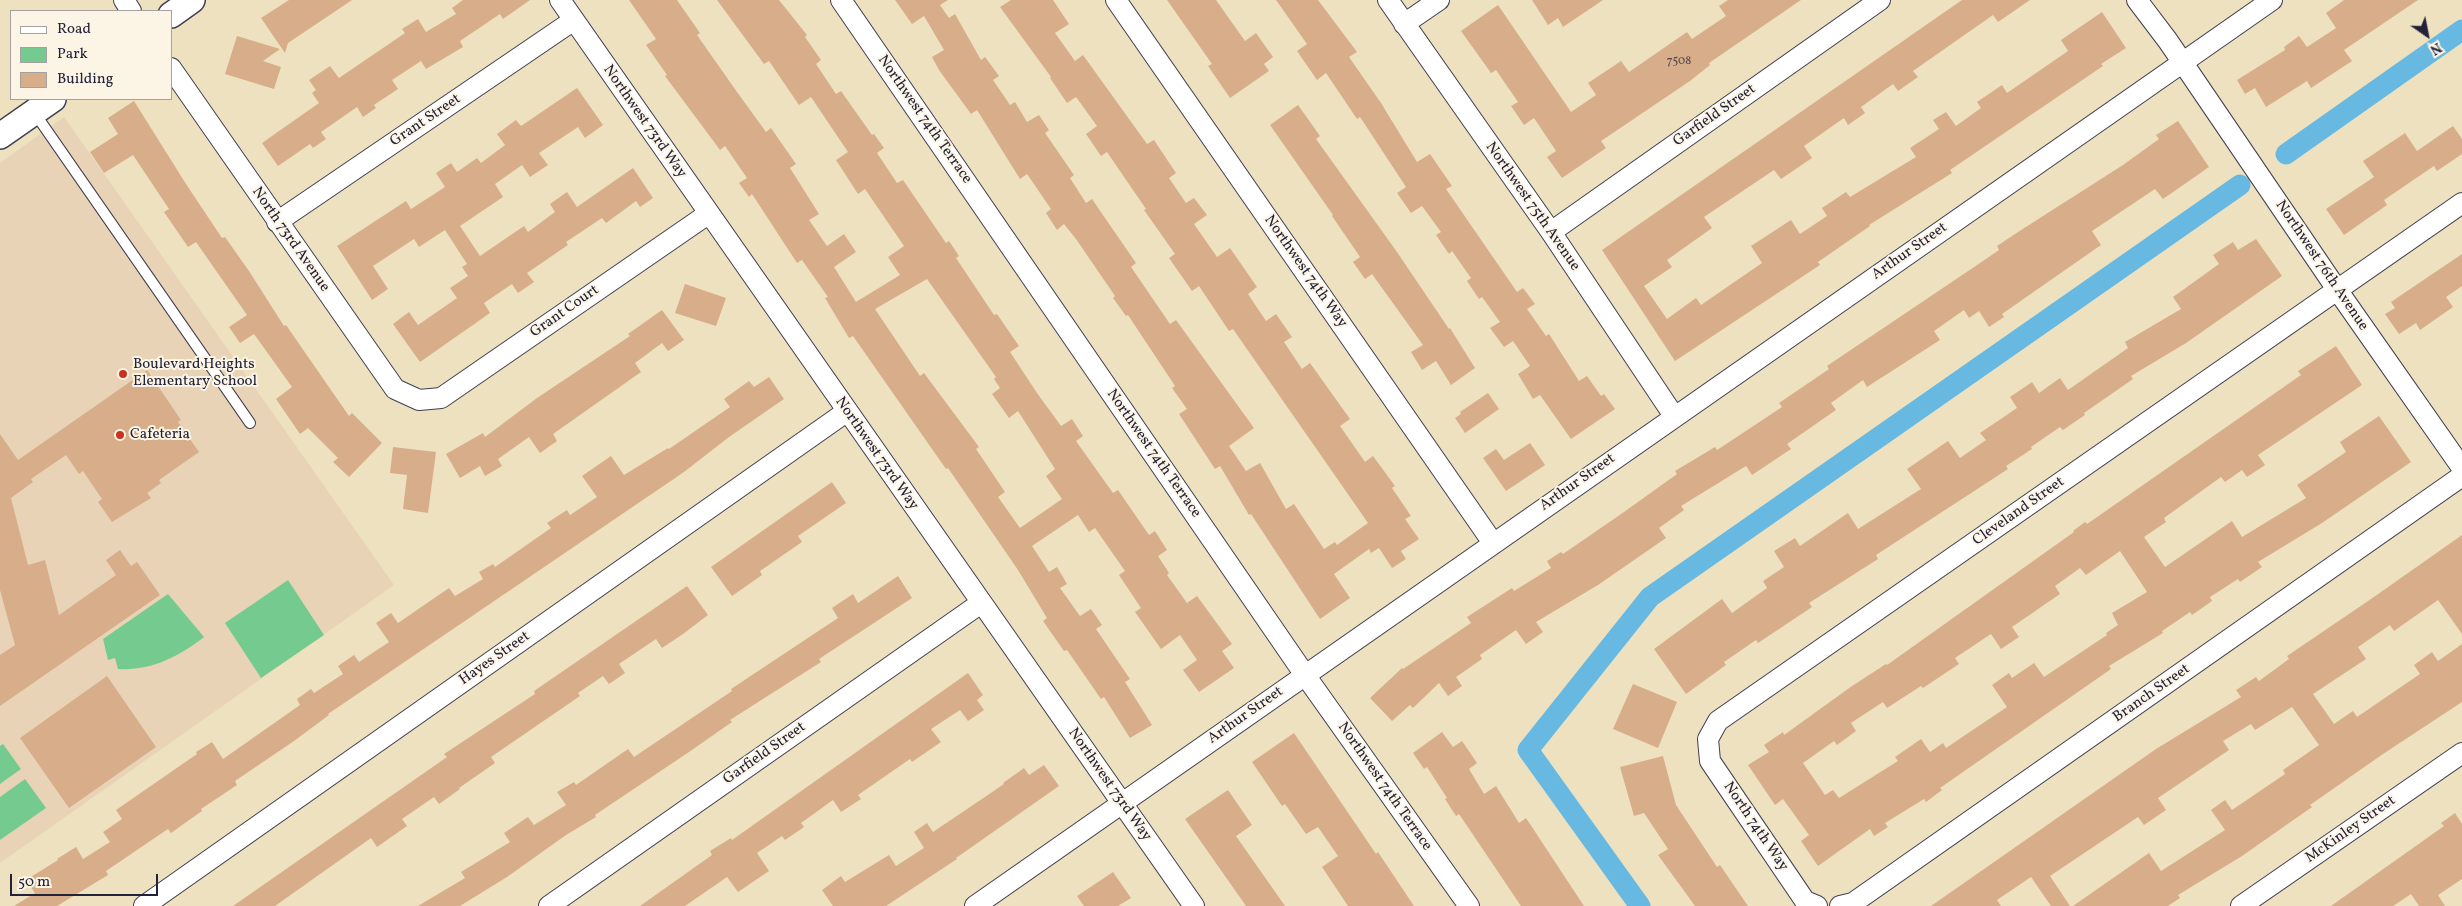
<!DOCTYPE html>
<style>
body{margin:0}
#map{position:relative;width:2462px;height:906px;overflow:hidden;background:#ede1c0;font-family:Vollkorn,serif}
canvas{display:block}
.legend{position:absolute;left:10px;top:10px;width:162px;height:90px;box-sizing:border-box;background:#fcf5e5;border:1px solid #a5a1a1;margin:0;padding:6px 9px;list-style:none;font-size:15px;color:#22223b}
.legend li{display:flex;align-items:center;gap:10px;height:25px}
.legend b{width:25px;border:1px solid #a5a1a1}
.north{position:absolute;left:2402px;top:10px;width:50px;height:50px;-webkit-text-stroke:4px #fcf5e5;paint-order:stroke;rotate:147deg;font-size:14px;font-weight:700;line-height:20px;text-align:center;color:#22223b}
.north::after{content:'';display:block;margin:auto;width:18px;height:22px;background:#22223b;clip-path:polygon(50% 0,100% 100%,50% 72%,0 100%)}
.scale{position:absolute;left:10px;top:874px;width:148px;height:22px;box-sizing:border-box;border:2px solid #22223b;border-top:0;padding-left:6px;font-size:15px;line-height:18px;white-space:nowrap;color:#22223b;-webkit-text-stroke:4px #fcf5e5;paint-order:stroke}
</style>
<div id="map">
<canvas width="2462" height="906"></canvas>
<ul class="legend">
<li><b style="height:6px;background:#fff"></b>Road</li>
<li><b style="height:14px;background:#75cb8f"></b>Park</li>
<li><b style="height:14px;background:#d8ae8a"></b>Building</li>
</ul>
<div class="north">N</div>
<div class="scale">50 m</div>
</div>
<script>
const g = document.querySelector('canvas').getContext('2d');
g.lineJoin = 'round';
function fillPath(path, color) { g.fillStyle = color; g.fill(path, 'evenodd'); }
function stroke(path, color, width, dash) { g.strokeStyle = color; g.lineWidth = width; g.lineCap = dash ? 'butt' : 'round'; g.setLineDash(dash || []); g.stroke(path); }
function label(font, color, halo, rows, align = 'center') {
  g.font = font + ' Vollkorn,serif'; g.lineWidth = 4; g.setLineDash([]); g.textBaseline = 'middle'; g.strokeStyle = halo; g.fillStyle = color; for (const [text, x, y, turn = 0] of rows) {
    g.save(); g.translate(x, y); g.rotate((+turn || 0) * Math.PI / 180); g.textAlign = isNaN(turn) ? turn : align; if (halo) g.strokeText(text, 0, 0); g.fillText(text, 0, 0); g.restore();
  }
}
const built = new Path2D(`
 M64 117 394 585 0 863V163Z`);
const green = new Path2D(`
 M288 580 324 635 261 678 225 623Z
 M168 594 204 637C178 657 151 671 118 669L115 658 108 660 103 639Z
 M3 744 21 769 0 784V746Z
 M25 779 46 808 0 840V797Z`);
const canal = new Path2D(`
 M2286 154 2462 30
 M1640 906 1528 750 1650 597 2240 185`);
const building = new Path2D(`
 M289 0H352L288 43 285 53 261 18Z
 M463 0H530L503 19 500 14 460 41 463 47 426 69 421 61 392 80 398 89 374 105 376 108 363 117 357 107 321 132 326 139 313 148 310 144 278 166 262 143 319 103 312 93 316 90 309 80 330 66 339 78 405 33 402 29 418 19 426 32 456 14 452 8Z
 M629 0H677L700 33 697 35 737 92 766 132 771 128 796 164 790 168 819 214 809 220 827 246 844 234 856 252 834 267 856 302 900 275 888 257 904 246 865 189 858 194 836 160 848 152 811 97 799 105 769 61 764 64 717 0H779L807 35 805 37 821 60 816 64 836 94 841 91 872 135 874 134 884 148 877 153 897 183 903 180 946 243 949 241 959 256 956 258 994 315 997 314 1019 346 1010 352 1037 393 1061 426 1072 419 1083 436 1076 441 1113 493 1118 490 1149 535 1155 531 1167 550 1158 556 1169 573 1167 575 1187 603 1197 596 1232 644 1222 651 1234 668 1199 692 1183 670 1197 660 1180 635 1161 649 1135 612 1141 608 1119 575 1125 571 1095 528 1089 532 1078 515 1032 546 1049 572 1057 567 1067 584 1060 588 1080 616 1091 609 1102 625 1096 629 1130 679 1125 682 1152 725 1130 738 1104 697 1101 699 1067 650 1064 651 1043 621 1047 618 1018 570 948 468 946 469 853 336 849 338 825 298 828 297 802 260 797 263 752 194 749 197 739 183 747 178 725 146 720 150 665 76 667 75 646 45 656 39ZM927 279 996 377 994 379 1000 388 992 394 1009 418 1018 411 1055 469 1046 476 1062 499 1020 528 998 497 1005 492 976 449 979 447 924 373 920 376 875 309Z
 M895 0H948L940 5 949 18 955 14 981 60 985 57 999 76 993 80 1010 105 1015 102 1027 122 1039 115 1049 130 1045 133 1074 175 1070 178 1086 203 1092 199 1136 263 1131 267 1170 324 1176 320 1254 428 1229 446 1246 471 1260 463 1286 509 1294 504 1324 549 1335 542 1337 545 1368 523 1233 329 1229 331 1199 286 1192 291 1169 258 1175 254 1144 210 1146 209 1107 152 1101 156 1086 134 1097 126 1076 97 1067 103 1050 78 1051 77 1000 7 1011 0H1053L1069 24 1055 33 1075 61 1083 55 1147 144 1154 140 1176 173 1169 178 1186 203 1194 198 1207 215 1194 224 1217 257 1230 248 1257 287 1248 294 1266 321 1276 314 1292 337 1284 342 1302 369 1310 363 1350 419 1340 426 1365 462 1373 456 1395 486 1392 488 1411 516 1405 519 1419 539 1401 551 1406 559 1392 568 1379 548 1371 553 1369 549 1334 574 1350 598 1320 619 1251 514 1249 515 1220 466 1215 469 1179 414 1187 409 1172 388 1175 386 1128 315 1126 316 1113 298 1115 296 1076 239 1064 224 1057 230 1046 213 1051 209 1027 174 1020 179 977 110 971 114 939 70 932 57 944 50 924 16 912 24Z
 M1167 0H1216L1245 41 1256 33 1273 57 1264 64 1269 71 1230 98 1208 66 1212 64Z
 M1276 0H1318L1357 52 1349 57 1381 103 1417 162 1430 154 1452 186 1446 189 1517 292 1523 288 1535 304 1527 309 1546 336 1549 334 1579 381 1587 376 1601 396 1604 394 1615 409 1571 439 1540 395 1533 399 1518 374 1530 366 1513 341 1504 347 1490 328 1500 322 1482 297 1479 299 1467 281 1471 278 1452 251 1449 254 1436 235 1441 232 1422 206 1411 213 1397 193 1406 187 1360 117 1357 119 1326 73 1317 80 1297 51 1307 44Z
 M1532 0H1603L1563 27 1558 18 1548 25Z
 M1728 0H1801L1709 63 1710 65 1690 81 1601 141 1606 148 1562 178 1547 157 1556 151 1534 118 1524 125 1511 106 1518 102 1496 70 1491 73 1461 31 1498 5 1571 112 1596 95 1588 83 1621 61 1629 72 1687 32 1692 39 1726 16 1719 6Z
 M1962 0H2030L1998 22 1993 15 1913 71 1918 77 1898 91 1893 84 1861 107 1865 113 1848 125 1844 118 1804 146 1812 158 1781 179 1774 170 1704 217 1712 228 1667 260 1672 267 1644 286 1667 319 1696 298 1701 305 1762 263 1751 246 1791 220 1800 234 1827 216 1822 208 1846 192 1850 197 1916 157 1910 148 1939 129 1933 120 1946 112 1956 126 1981 108 1977 102 2002 85 2007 93 2068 51 2061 40 2102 12 2126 48 2101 64 2103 66 1950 170 1952 173 1869 225 1870 226 1818 262 1820 265 1675 361 1602 250Z
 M2344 0H2418L2344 50 2352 61 2311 88 2307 81 2266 107 2255 88 2245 94 2237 80 2285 50 2284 47 2299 36 2307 47 2336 28 2326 13Z
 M237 36 280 49 263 61 281 67 274 89 225 74Z
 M577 88 603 125 585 138 578 127 539 153 548 165 530 177 522 165 495 184 503 197 460 226 480 256 524 226 528 232 555 212 550 204 567 192 577 207 633 168 653 198 640 207 636 201 606 223 602 218 566 242 568 245 527 273 534 282 518 293 512 284 484 303 490 313 420 362 393 324 409 312 418 325 457 298 450 288 468 276 462 267 467 264 445 230 419 247 414 239 373 266 388 289 372 300 337 246 406 201 411 209 445 187 436 173 451 163 457 172 477 158 481 163 505 145 497 134 516 120 521 126Z
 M134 101 186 184 222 238 225 237 249 271 284 326 286 325 349 416 352 413 382 443 349 477 333 462 338 458 308 428 300 434 276 399 292 387 254 334 240 343 229 327 247 315 196 242 188 247 164 212 169 209 133 155 104 173 90 152 118 134 108 118Z
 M1298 105 1320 136 1316 139 1397 252 1449 329 1450 328 1475 368 1451 385 1436 361 1422 370 1411 352 1423 345 1372 274 1365 279 1353 262 1360 257 1332 216 1333 215 1270 125Z
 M2178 121 2209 167 2163 199 2155 189 2092 231 2101 245 2002 314 2004 317 1989 327 1979 311 1969 318 1964 310 1934 331 1940 340 1867 387 1863 380 1831 403 1836 410 1787 444 1791 449 1752 475 1746 466 1681 506 1684 510 1659 528 1666 538 1598 585 1536 622 1543 632 1526 644 1516 630 1480 655 1482 659 1456 677 1462 686 1448 696 1439 683 1413 708 1410 705 1392 721 1370 698 1402 668 1403 669 1471 623 1467 617 1512 588 1514 591 1551 568 1547 561 1561 552 1563 554 1624 512 1677 474 1675 471 1715 447 1717 450 1782 407 1779 403 1829 369 1827 366 1980 263 1999 250 1997 246 2018 232 2123 165 2159 139 2156 135Z
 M2453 126 2462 139V154L2437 171 2434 166 2384 200 2387 205 2344 235 2326 209 2374 177 2363 161 2405 133 2417 151Z
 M2256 239 2282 276 2186 343 2131 376 2133 379 2084 413 2085 415 2063 430 2060 427 2031 447 2032 449 2006 466 2008 469 1876 555 1878 559 1809 603 1812 607 1758 643 1756 640 1724 662 1726 665 1686 694 1654 649 1722 599 1732 613 1767 588 1763 581 1784 567 1774 551 1795 538 1800 546 1848 513 1858 529 1921 489 1907 469 1948 441 1960 458 1986 440 1980 433 2017 408 2010 397 2032 382 2039 393 2060 378 2068 390 2128 348 2125 342 2181 309 2173 297 2219 264 2213 255 2233 242 2238 250Z
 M2462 254V286L2446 297 2453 307 2420 330 2416 323 2399 334 2385 314 2395 308 2391 302Z
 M685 284 726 298 716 326 675 313Z
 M662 310 684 340 668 351 662 343 635 363 641 372 553 434 557 441 540 453 529 437 498 459 502 466 485 476 480 466 460 478 446 454 483 433 485 437 537 398 630 336 628 334Z
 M2336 346 2362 385 2258 455 2265 465 2247 477 2242 470 2225 482 2221 477 2164 518 2166 522 2144 537 2165 567 2232 521 2242 537 2306 498 2297 485 2346 452 2340 442 2379 416 2411 462 2322 523 2258 562 2262 567 2240 582 2238 579 2210 597 2212 601 2192 615 2190 612 2162 631 2163 633 2109 666 2111 669 1940 788 1942 790 1926 802 1924 799 1885 823 1888 827 1874 836 1870 829 1818 866 1801 841 1809 835 1783 799 1775 805 1748 765 1769 752 1764 745 1783 732 1784 735 1852 686 1886 664 1887 665 2074 532 2073 531 2085 522 2087 524 2301 375 2298 371ZM2120 551 2147 592 2112 613 2118 625 2106 633 2107 635 2044 677 2034 663 2012 678 2009 673 1992 685 2007 707 1946 748 1943 743 1930 752 1921 739 1895 757 1898 761 1839 798 1833 790 1825 795 1803 763 1834 741 1837 745 1856 731 1851 723 1883 702 1887 708 1921 686 1923 688 1959 664 1955 658 1991 634 2001 649 2019 637 2012 627 2060 594 2055 586 2080 568 2086 575Z
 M147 370 181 420 178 422 199 452 159 480 161 483 147 493 151 498 112 522 98 502 102 499 83 471 79 474 66 455 31 479 33 482 11 498 28 565 45 560 59 615 116 575 106 560 120 550 131 566 137 562 160 595 0 706V655L15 645 0 590V434L18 460Z
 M769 377 784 399 729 437 684 472 328 714 329 715 294 741 235 781 237 785 201 809 202 811 171 833 168 829 106 871 108 875 57 906H14L35 893 26 880 58 860 57 859 76 847 83 859 110 842 103 832 122 819 116 810 197 754 196 752 212 742 223 759 300 705 297 699 311 689 314 693 343 674 338 666 354 655 359 662 389 642 376 623 391 613 398 623 449 588 455 596 483 579 479 572 493 564 495 567 551 528 547 523 567 510 570 515 597 497 582 476 611 456 624 475 668 448 669 449 730 407 724 399 749 381 754 387Z
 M1488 393 1499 409 1465 433 1455 418 1461 414 1460 412Z
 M1530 443 1545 465 1506 491 1483 458 1496 449 1504 460Z
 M393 447 436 452 428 513 403 509 407 475 390 473Z
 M832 482 846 503 798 536 802 542 760 571 762 575 732 596 711 567Z
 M2462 535V634L2438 600 2394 631 2390 625 2358 647 2366 659 2313 694 2334 724 2353 711 2357 717 2420 674 2414 665 2432 652 2438 661 2462 644V702L2383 754 2310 805 2312 807 2242 856 2178 895 2180 898 2168 906H2073L2149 853 2161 871 2225 830 2211 810 2225 800 2232 810 2285 774 2283 770 2319 745 2292 707 2255 730 2251 724 2223 741 2229 750 2158 798 2166 810 2144 825 2138 817 2050 876 2070 906H2051L2031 877 1997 900 2001 906H1931L2156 749 2241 697 2236 690 2256 677 2259 681 2289 659 2287 656 2371 599Z
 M898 576 912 598 819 659 821 662 730 720 732 722 689 752 595 815 596 817 566 835 507 877 460 906H418L465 878 461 872 510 842 504 833 528 817 534 825 566 805 557 792 574 782 576 785 628 749 634 757 732 691 731 689 838 618 832 608 853 594 858 603Z
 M687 586 708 615 683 634 662 648 656 639 619 664 625 673 609 684 603 676 578 693 580 696 491 757 495 763 459 788 460 789 439 804 434 797 402 819 407 826 377 847 371 838 275 906H233L447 757 444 754 535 694 534 691Z
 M968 673 983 695 977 700 984 710 968 721 960 710 931 729 941 742 912 762 910 759 858 795 861 799 841 812 833 800 801 823 804 827 785 840 782 836 757 853 769 871 738 892 727 877 685 906H640L712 855 710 851 731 838 732 840Z
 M107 676 156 747 69 808 20 738Z
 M1633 684 1677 702 1658 748 1613 729Z
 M1442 732 1453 747 1462 741 1477 763 1469 769 1484 794 1496 786 1519 823 1526 818 1584 906H1521L1459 814 1456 816 1445 799 1447 798 1427 767 1424 769 1413 753Z
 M1294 733 1376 854 1378 852 1414 906H1348L1322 867 1338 856 1318 827 1306 834 1285 804 1282 806 1252 762Z
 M1663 756 1676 805 1717 867 1720 865 1748 906H1695L1658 855 1668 849 1644 813 1634 816 1620 767Z
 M1044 765 1059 786 956 858 957 859 886 906H833L822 890 841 876 845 882 889 855 896 866 924 848 914 832 927 823 933 832 1004 784 1003 783 1024 768 1029 775Z
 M1228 790 1252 825 1236 836 1285 906H1246L1185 819Z
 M2455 813 2462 824V879L2438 895 2445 906H2419L2411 894 2393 906H2331L2444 826 2441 823Z
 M1113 872 1131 898 1118 906H1084L1077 896Z`);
const service = new Path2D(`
 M34 112 250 423`);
const minor = new Path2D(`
 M124 0 131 11
 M560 0 1194 906
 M841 0 1305 675 1469 906
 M1116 0 1493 543
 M1388 0 1551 232 1674 416
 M2137 0 2168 41 2338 291 2462 468
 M1404 24 1439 0
 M171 68 395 389 419 400 441 398 708 214
 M277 222 574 20
 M1551 232 1880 0
 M144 906 846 412
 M549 906 981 603
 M975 906 2272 0
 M1817 906 1805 901 1710 761 1708 739 1718 721 2462 203
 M1840 906 1853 903 2462 476
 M2241 906 2462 753`);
const tertiary = new Path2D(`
 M171 15 192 0
 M0 136 53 99`);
const markers = [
 [123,374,5,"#c8321e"],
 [120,435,5,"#c8321e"]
];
const numberNames = [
 ["7508",1679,62]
];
const streetNames = [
 ["Garfield Street",1715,116,-35],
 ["Northwest 74th Terrace",924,120,55],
 ["Grant Street",426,121,-34],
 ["Northwest 73rd Way",644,122,55],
 ["Northwest 75th Avenue",1532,207,55],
 ["North 73rd Avenue",290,240,55],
 ["Arthur Street",1910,252,-35],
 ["Northwest 76th Avenue",2321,266,56],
 ["Northwest 74th Way",1305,272,55],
 ["Grant Court",565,312,-35],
 ["Northwest 73rd Way",876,454,55],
 ["Northwest 74th Terrace",1153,454,55],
 ["Arthur Street",1578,483,-35],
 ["Cleveland Street",2019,512,-35],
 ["Hayes Street",495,659,-35],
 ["Branch Street",2152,694,-35],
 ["Arthur Street",1246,716,-35],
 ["Garfield Street",765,754,-35],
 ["Northwest 73rd Way",1109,785,55],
 ["Northwest 74th Terrace",1384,787,55],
 ["North 74th Way",1755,827,56],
 ["McKinley Street",2351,830,-35]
];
const poiNames = [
 ["Boulevard Heights",133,365],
 ["Elementary School",133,382],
 ["Cafeteria",130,435]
];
fillPath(built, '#e8d3b7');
fillPath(green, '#75cb8f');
stroke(canal, '#67b9e2', 21);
fillPath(building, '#d8ae8a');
stroke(service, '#403f4f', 12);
stroke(minor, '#403f4f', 22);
stroke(tertiary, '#403f4f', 28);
stroke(service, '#fff', 10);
stroke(minor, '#fff', 20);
stroke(tertiary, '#fff', 25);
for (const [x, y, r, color] of markers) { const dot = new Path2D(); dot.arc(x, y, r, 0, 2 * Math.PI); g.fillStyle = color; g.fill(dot); stroke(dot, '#fcf5e5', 2); }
label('12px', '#50454f', null, numberNames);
label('15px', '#22223b', '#fcf5e5', streetNames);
label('15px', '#22223b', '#fcf5e5', poiNames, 'left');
</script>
